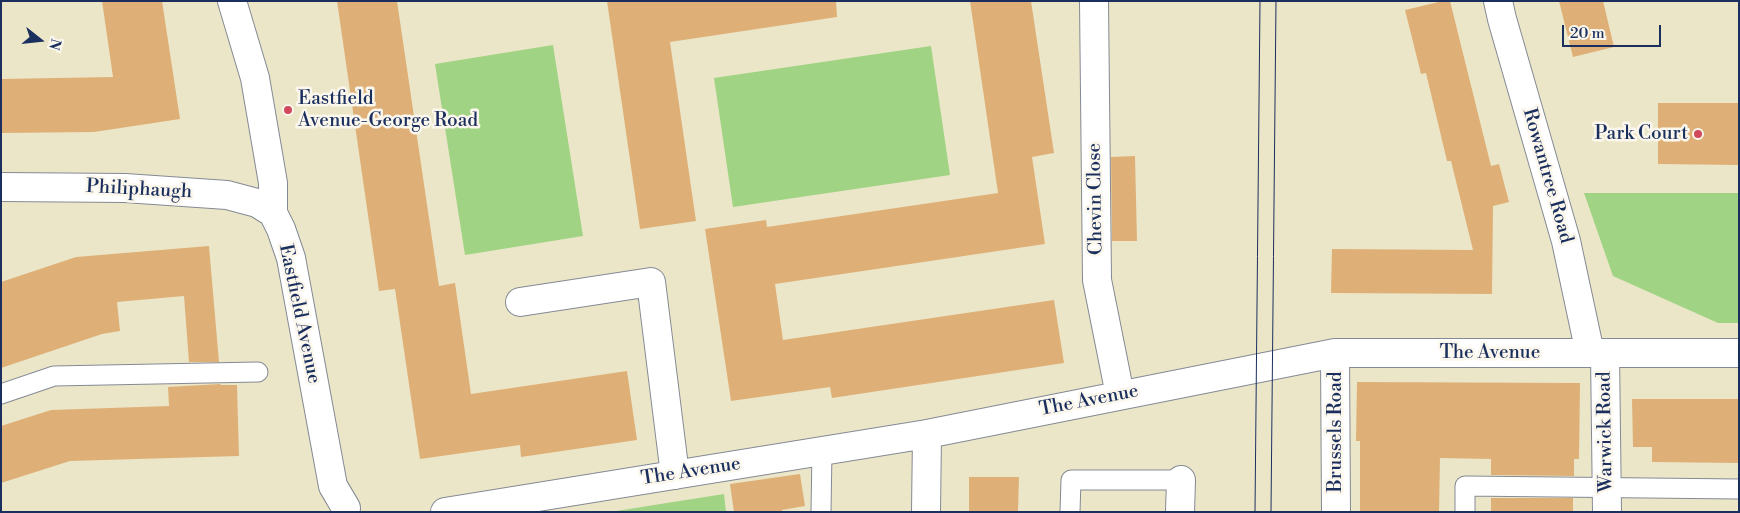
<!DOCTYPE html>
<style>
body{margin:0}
#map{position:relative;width:1740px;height:513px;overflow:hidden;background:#ece6c9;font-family:"Libre Bodoni",serif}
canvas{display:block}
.frame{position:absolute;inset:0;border:2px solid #1b2f5e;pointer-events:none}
.north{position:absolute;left:15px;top:15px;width:50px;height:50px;-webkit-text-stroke:4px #fbf7ec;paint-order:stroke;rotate:106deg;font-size:14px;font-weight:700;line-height:20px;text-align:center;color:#1b2f5e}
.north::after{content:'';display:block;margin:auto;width:18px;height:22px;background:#1b2f5e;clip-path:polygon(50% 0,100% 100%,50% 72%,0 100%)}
.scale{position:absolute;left:1562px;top:25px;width:99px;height:22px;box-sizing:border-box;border:2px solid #1b2f5e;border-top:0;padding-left:6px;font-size:15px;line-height:18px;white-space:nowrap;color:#1b2f5e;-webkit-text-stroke:4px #fbf7ec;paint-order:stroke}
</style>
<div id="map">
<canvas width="1740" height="513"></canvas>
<div class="frame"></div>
<div class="north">N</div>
<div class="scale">20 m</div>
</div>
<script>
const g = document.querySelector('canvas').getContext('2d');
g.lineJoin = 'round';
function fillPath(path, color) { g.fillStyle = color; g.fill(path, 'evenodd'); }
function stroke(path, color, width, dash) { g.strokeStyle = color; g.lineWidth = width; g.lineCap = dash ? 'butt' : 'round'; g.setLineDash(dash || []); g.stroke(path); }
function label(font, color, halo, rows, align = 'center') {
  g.font = font + ' "Libre Bodoni",serif'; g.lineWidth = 5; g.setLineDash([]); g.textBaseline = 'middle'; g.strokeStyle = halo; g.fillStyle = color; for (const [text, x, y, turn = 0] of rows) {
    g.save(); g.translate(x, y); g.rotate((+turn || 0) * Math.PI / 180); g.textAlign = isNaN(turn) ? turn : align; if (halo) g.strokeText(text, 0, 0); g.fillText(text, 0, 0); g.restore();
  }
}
const green = new Path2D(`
 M553 45 583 236 465 255 435 64Z
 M931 46 950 175 733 207 714 78Z
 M1584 193H1739V323H1718L1613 276Z
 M724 494 726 512H610Z`);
const building = new Path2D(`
 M102 1H162L180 119 94 132 1 133V79L113 77Z
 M337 1H397L439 286 455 283 471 394 627 371 637 440 521 457 520 445 420 459 395 289 379 291Z
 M607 1H836L837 17 670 42 696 221 640 229Z
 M970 1H1031L1054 153 1032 157 1045 244 775 284 783 340 1054 300 1064 363 832 398 830 387 731 401 705 229 766 220 767 227 998 193Z
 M1443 1H1450L1491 166 1499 164 1509 202 1493 206 1492 294 1331 293 1332 249 1473 250 1451 161H1447L1426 73 1421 74 1405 10Z
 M1559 1H1603L1614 47 1573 57Z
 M1658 103H1739V165L1658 164Z
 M1135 156 1137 241H1112L1111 157Z
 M209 246 219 362H189L184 296 117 302 120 331 102 334 1 368V282L76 257Z
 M1357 382 1580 383 1579 459H1574V476L1491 475V459L1440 458 1439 512H1360V441H1356Z
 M220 384 221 385H237L239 456 70 461 1 483V426L51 410 169 406 168 387Z
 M1632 399H1739V463L1652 462V447H1633Z
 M800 474 805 506 782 510V512H734L730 484Z
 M969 477H1019L1018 512H969Z
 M1491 498H1573V512H1491Z`);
const lane = new Path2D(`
 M1 394 54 376 258 372
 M821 512 822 451
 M1070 512 1071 480H1181
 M1465 512V486L1739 489`);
const street = new Path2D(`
 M232 1 255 78 273 183V213L281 229 291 258 333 486 346 508
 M1094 1 1097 280 1120 395
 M1498 1 1502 19 1566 241 1590 353
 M1 187 125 188 227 195 257 203 273 213
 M520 302 651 282 675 475
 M1335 353 1336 512
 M1605 353 1607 512
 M445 512 927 434 1335 353H1739
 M926 512 927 434
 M1180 512 1181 480`);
const tram = new Path2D(`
 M1255 512 1260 1
 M1271 512 1276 1`);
const markers = [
 [288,110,5,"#d1495b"],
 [1698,134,5,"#d1495b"]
];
const poiNames = [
 ["Eastfield",298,99],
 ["Avenue-George Road",298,121],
 ["Park Court",1688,134,"right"]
];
const streetNames = [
 ["Rowantree Road",1547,176,74],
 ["Philiphaugh",139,190,3],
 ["Chevin Close",1096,199,-91],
 ["Eastfield Avenue",299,314,78],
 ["The Avenue",1490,353],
 ["The Avenue",1089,401,-11],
 ["Brussels Road",1336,432,-90],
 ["Warwick Road",1606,432,-91],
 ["The Avenue",691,472,-9]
];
fillPath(green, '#a0d383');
fillPath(building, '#deb077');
stroke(lane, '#848a94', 21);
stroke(street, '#848a94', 30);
stroke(lane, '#fff', 19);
stroke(street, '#fff', 28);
stroke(tram, '#1b2f5e', 1);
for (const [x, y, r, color] of markers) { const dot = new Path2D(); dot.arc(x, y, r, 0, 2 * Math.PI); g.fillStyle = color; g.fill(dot); stroke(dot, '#fbf7ec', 2); }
label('19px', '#1b2f5e', '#fbf7ec', poiNames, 'left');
label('19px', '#1b2f5e', '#fbf7ec', streetNames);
</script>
